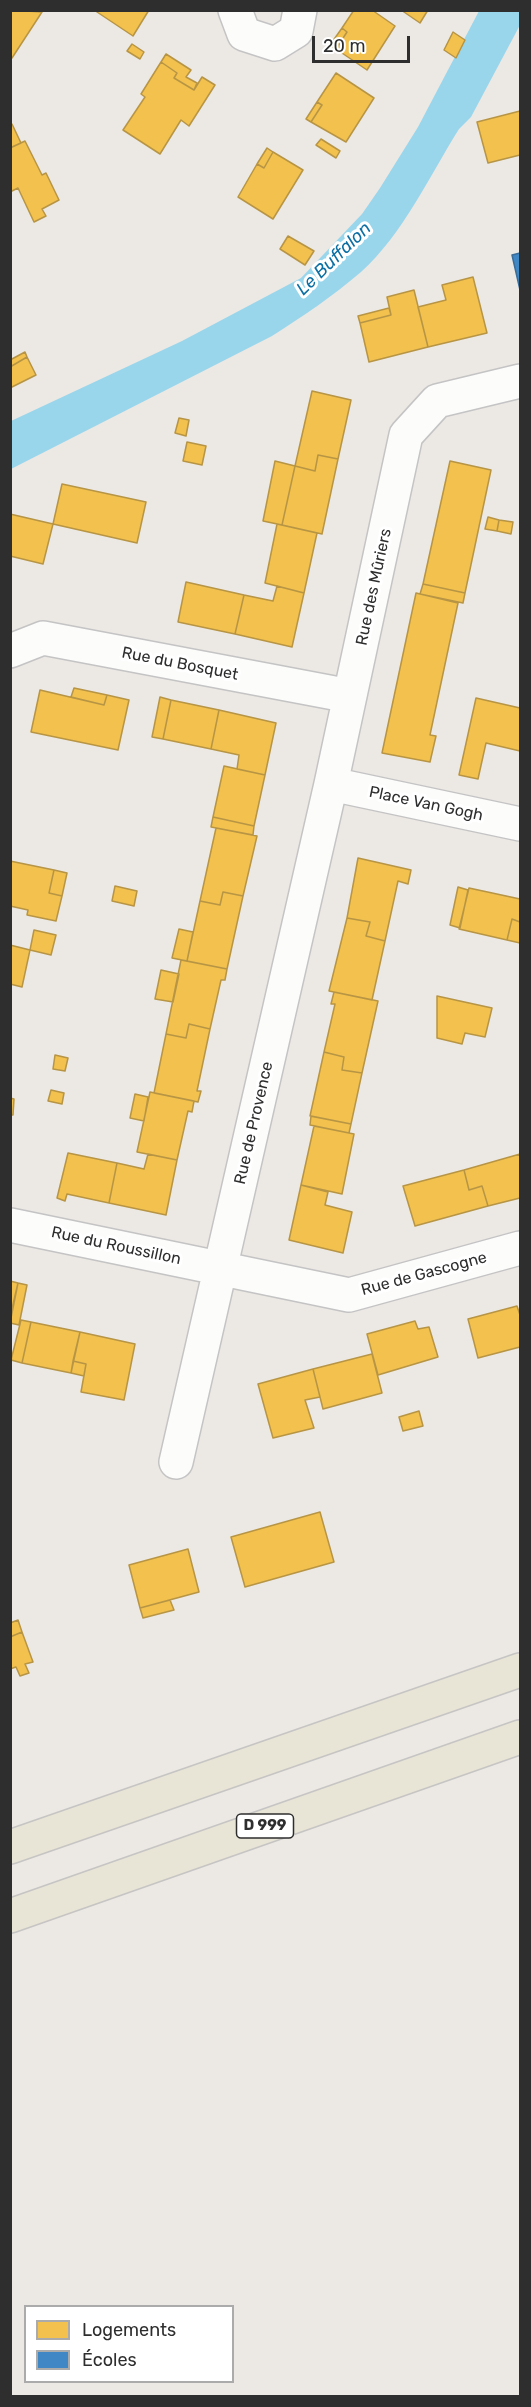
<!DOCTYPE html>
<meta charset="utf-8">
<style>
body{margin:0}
#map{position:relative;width:531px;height:2407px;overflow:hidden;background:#ece8e4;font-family:Rubik,sans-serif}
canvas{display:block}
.frame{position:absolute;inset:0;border:12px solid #2e2e2e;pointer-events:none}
.legend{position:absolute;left:24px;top:2305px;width:210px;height:78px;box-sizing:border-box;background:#fff;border:2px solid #ababab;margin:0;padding:8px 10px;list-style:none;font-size:18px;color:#2e2e2e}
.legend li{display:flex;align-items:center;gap:12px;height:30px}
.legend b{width:30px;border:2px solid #ababab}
.scale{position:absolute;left:312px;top:36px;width:98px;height:27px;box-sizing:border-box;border:3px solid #2e2e2e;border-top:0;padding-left:8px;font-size:18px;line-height:21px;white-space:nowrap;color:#2e2e2e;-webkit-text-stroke:4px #fff;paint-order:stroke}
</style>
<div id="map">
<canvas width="531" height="2407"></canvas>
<div class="frame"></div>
<ul class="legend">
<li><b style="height:16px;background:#f2c14e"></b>Logements</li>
<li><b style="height:16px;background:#3f88c5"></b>Écoles</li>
</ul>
<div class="scale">20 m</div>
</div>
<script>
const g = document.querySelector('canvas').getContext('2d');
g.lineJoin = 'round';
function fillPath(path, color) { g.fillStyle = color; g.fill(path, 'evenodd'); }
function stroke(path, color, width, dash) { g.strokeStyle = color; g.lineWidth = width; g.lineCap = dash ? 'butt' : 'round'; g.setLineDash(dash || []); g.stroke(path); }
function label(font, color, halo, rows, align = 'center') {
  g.font = font + ' Rubik,sans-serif'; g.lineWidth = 6; g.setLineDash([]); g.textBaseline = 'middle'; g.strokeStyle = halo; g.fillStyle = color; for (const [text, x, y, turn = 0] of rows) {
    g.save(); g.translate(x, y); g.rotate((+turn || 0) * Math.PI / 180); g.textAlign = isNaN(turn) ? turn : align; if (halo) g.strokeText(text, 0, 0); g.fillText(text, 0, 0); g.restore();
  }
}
const water = new Path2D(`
 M479 11H520V25L471 117 459 129C429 177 403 234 361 272 333 296 302 317 272 336L11 469V421L182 341 301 278 362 214 380 188 418 127Z`);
const homes = new Path2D(`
 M10 10 42 12 12 58 10 57Z
 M94 10H149L133 36Z
 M354 10H372L395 26 367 70 336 49 347 32 342 28Z
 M401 10H428L420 23Z
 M342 28 347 32 336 49 330 45Z
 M453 32 465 40 456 58 444 50Z
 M132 44 144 52 140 59 127 51Z
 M166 54 191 70 186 77 197 83 194 90 174 78 177 73 161 62Z
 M161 62 177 73 174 78 194 90 202 77 215 85 189 126 181 120 160 154 123 130 145 97 141 94Z
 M336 73 374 98 346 142 311 122 322 105 317 102Z
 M317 102 322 105 311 122 306 119Z
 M520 111V155L488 163 477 122Z
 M12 124 21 143 10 148V125Z
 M321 139 340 151 336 158 316 145Z
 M25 141 42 175 46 173 59 200 42 209 46 216 34 222 18 188 10 192V148Z
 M267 148 273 152 264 168 257 164Z
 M273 152 303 170 273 219 238 197 257 164 264 168Z
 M288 236 314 251 305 265 280 249Z
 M473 277 487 333 428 347 418 307 446 300 442 285Z
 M414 290 428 347 369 362 360 323 391 315 387 297Z
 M389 308 391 315 360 323 358 316Z
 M25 352 27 357 10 367V360Z
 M27 357 36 375 10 388V367Z
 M312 391 351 400 338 459 318 455 315 471 295 466Z
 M179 418 189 420 186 436 175 433Z
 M187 442 206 446 202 465 183 461Z
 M318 455 338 459 322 534 282 525 295 466 315 471Z
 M275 461 295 466 282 525 263 521Z
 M450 461 491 470 465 593 423 584Z
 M62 484 146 502 137 543 53 524Z
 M10 514 53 524 43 564 10 556Z
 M488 517 499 520 497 531 485 529Z
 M499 520 513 522 511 534 497 531Z
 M277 524 317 533 304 593 265 583Z
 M186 582 244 595 235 634 178 622Z
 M423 584 465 593 463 603 420 594Z
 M277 586 304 593 292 647 235 634 244 595 273 601Z
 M416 593 458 603 430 735 436 736 430 762 382 753Z
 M74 688 107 695 104 705 71 697Z
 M40 690 104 705 107 695 129 700 118 750 31 732Z
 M160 697 171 700 163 739 152 737Z
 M476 698 520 708V751L486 743 478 779 459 775Z
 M171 700 219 710 211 749 163 739Z
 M219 710 276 723 265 775 237 769 239 755 211 749Z
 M224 766 265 775 254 826 213 817Z
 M213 817 254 826 253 835 211 827Z
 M216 828 257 836 243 896 223 892 220 905 200 901Z
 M358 858 411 870 408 884 398 881 385 941 366 936 370 922 347 918Z
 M10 861 54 870 49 893 62 896 56 921 27 915 28 910 10 906Z
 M54 870 67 873 62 896 49 893Z
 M115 886 137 891 134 906 112 901Z
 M458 887 468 890 460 928 450 925Z
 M469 888 520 899V922L512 919 507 940 459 929Z
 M223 892 243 896 227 969 187 961 200 901 220 905Z
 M347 918 370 922 366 936 385 941 372 1000 329 991Z
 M512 919 520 922V943L507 940Z
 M179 929 193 932 187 961 172 958Z
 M34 930 56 935 51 955 30 950 22 987 10 984V945L30 950Z
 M181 960 227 969 225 980H221L210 1029 189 1024 186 1038 166 1034Z
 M161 970 179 974 173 1002 155 999Z
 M334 992 378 1001 362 1073 342 1070 344 1057 324 1052 335 1004H331Z
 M437 996 492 1008 485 1037 465 1033 462 1044 437 1038Z
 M189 1024 210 1029 197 1091H201L198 1102 154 1093 166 1034 186 1038Z
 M324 1052 344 1057 342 1070 362 1073 351 1124 310 1116Z
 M55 1055 68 1058 65 1071 53 1069Z
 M51 1090 64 1093 62 1104 48 1101Z
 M150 1092 194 1101 192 1112 188 1111 177 1160 137 1152Z
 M135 1094 148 1097 144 1121 130 1118Z
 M10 1098 14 1099 13 1115H10Z
 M311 1116 351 1124 349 1133 310 1125Z
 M314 1126 354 1134 342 1194 301 1185Z
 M68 1153 117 1163 109 1203 67 1194 65 1201 57 1198Z
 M148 1154 177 1160 166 1215 109 1203 117 1163 144 1169Z
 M520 1154V1198L488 1206 482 1186 469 1190 464 1170Z
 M464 1170 469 1190 482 1186 488 1206 415 1226 403 1186Z
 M301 1185 328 1192 325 1205 352 1212 343 1253 289 1240Z
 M10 1281 18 1283 10 1317Z
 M18 1283 27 1285 19 1325 10 1323Z
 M517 1306 520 1315V1347L478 1358 468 1319Z
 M21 1320 31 1322 22 1363 11 1360Z
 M415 1321 418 1329 429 1327 438 1357 378 1375 367 1334Z
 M31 1322 80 1332 71 1373 22 1363Z
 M80 1332 135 1344 124 1400 81 1392 86 1364 73 1361Z
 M372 1354 382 1393 323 1409 313 1369Z
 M73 1361 86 1364 84 1376 71 1373Z
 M313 1369 320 1397 305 1400 314 1428 273 1438 258 1384Z
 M419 1411 423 1426 403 1431 399 1417Z
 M320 1512 334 1562 245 1587 231 1537Z
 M188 1549 199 1592 140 1608 129 1565Z
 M170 1600 174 1610 143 1618 140 1608Z
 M18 1620 22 1632 10 1637V1623Z
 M22 1632 33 1662 25 1664 29 1673 20 1676 16 1667 10 1669V1637Z`);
const schools = new Path2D(`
 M520 253V290L512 255Z`);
const minor = new Path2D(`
 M235 10 244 34 275 44 296 31 300 10
 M10 651 43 638 350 696
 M331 784 520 824
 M10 1225 349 1295 520 1248
 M176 1462 331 784 406 435 437 401 520 381`);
const major = new Path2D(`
 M10 1847 520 1670
 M10 1916 520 1737`);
const shields = [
 [265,1826,57]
];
const shieldNames = [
 ["D 999",265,1826]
];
const streetNames = [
 ["Rue des Mûriers",374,587,-78],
 ["Rue du Bosquet",180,664,11],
 ["Place Van Gogh",426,804,12],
 ["Rue de Provence",254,1123,-77],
 ["Rue du Roussillon",116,1246,12],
 ["Rue de Gascogne",424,1274,-15]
];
const waterNames = [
 ["Le Buffalon",334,259,-44]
];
fillPath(water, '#99d6ec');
fillPath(homes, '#f2c14e');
stroke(homes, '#b79544', 1.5);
fillPath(schools, '#3f88c5');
stroke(schools, '#3a6d98', 1.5);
stroke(minor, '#c5c4c5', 36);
stroke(major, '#c6c5c4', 36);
stroke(minor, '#fcfcfb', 33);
stroke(major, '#e8e4d6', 33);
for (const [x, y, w] of shields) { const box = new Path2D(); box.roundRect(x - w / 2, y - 12, w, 24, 4.5); g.fillStyle = '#fff'; g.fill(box); stroke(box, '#2e2e2e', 1.5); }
label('bold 15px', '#2e2e2e', null, shieldNames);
label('16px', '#2e2e2e', '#fff', streetNames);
label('italic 18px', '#0d6fa3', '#fff', waterNames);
</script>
